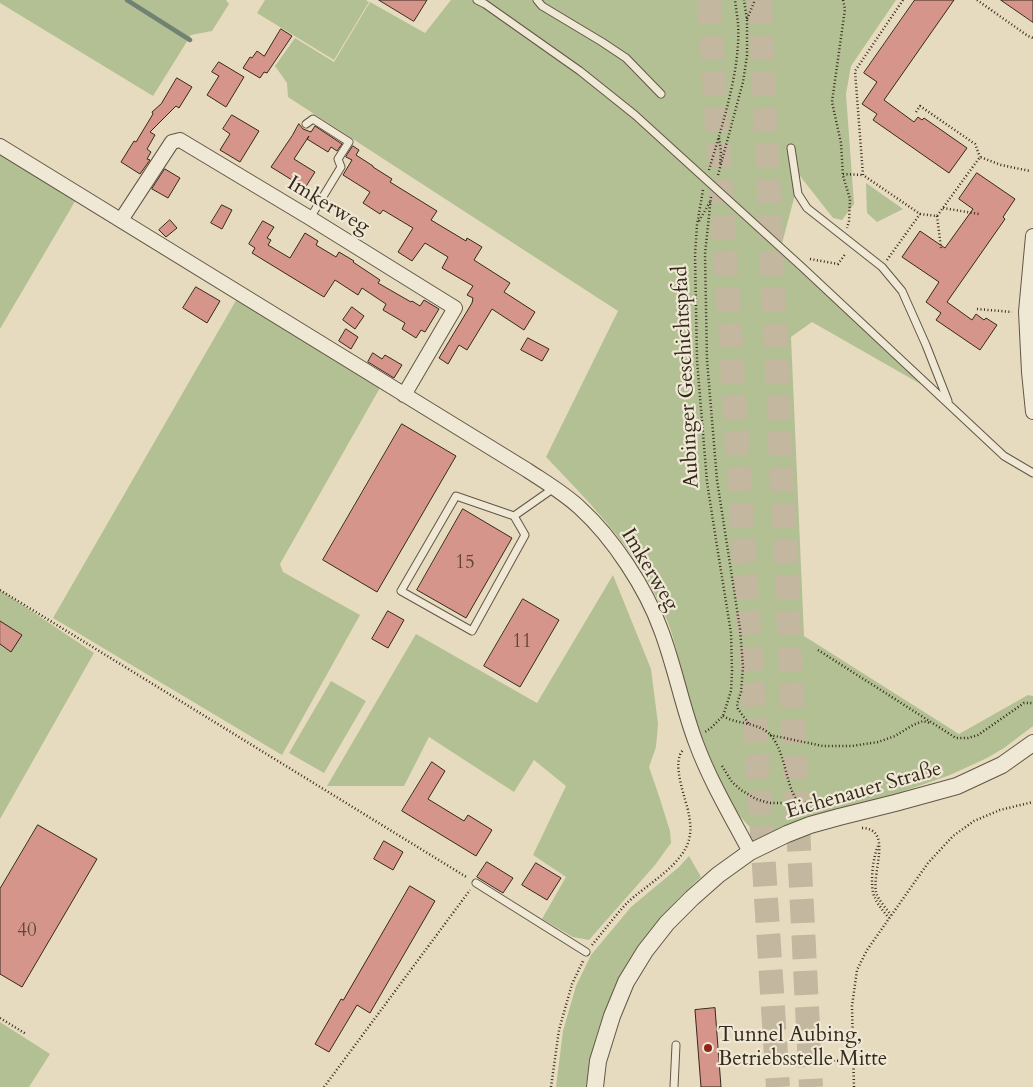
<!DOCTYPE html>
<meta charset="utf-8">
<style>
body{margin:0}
canvas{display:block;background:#e6dbbf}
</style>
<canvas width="1033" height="1087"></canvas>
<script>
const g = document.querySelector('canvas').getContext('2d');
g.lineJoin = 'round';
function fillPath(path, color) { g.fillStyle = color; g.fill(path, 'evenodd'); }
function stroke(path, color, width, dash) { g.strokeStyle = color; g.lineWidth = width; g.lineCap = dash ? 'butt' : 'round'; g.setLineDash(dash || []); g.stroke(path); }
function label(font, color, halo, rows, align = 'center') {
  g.font = font + ' Cardo,serif'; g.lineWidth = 4.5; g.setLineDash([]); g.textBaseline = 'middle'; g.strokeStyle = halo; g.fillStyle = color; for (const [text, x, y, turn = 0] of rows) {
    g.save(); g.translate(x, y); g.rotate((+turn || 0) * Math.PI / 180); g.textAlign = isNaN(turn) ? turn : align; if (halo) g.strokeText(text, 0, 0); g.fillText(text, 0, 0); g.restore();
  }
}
const green = new Path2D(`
 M0 0H226L229 4 212 31 191 35 153 96 0 3Z
 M265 0H366L369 2 334 60 257 13Z
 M451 0H896L851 66 846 94 854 204 842 220 833 218 800 176 780 251 924 386 812 322 791 337 804 636 959 734 1028 695 1033 696V726L1004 748 987 758 950 775 893 795 785 825 768 834 761 836C710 799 694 715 678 657 675 645 672 632 667 620 641 555 594 507 546 457L618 311 288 97 287 83 275 66 295 38 334 62 370 2 425 33Z
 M0 150 77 198 0 329Z
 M866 183 903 209 877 222 867 213Z
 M238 297 381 386 280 564 283 572 360 615 282 755 53 618Z
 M613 575 651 669 658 724 656 747 649 767 659 796 670 831 671 843 655 865 589 940 573 937 542 919 566 877 533 855 566 786 534 760 514 792 429 737 404 786H327L416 634 537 703Z
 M0 590 94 653 0 819Z
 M331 681 366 701 324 773 289 753Z
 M689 856 701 877C658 916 628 955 606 1009 602 1020 597 1031 595 1042 591 1057 588 1072 586 1087H556L563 1031 576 986 591 955 631 907 679 867Z
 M0 1022 50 1054 29 1087H0Z`);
const stream = new Path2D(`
 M127 0 190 40`);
const building = new Path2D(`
 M379 0H427L414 21Z
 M915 0H954L884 100 914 122 918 117 922 120 924 118 967 148 949 173 873 120 877 114 862 104 877 82 864 73Z
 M1001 0H1033V22Z
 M281 29 292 36 267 73 264 72 260 78 243 68 250 57 252 58 257 51 264 56Z
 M219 62 244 77 226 107 207 95 219 76 212 72Z
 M177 78 192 87 179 108 176 106 150 132 155 135 147 149 151 152 147 159 150 160 140 174 121 162 134 141 136 142 153 114 152 112 161 104Z
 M232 115 259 131 240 162 220 150 230 134 223 129Z
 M299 124 303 129 311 132 315 126 342 144 337 151 331 147 328 152 307 139 309 136 294 159 315 172 305 188 271 167 292 136Z
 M353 146 359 150 356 155 373 166V167L392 179 390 182 437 211 431 220 466 241 467 238 482 247 474 260 510 283 504 292 535 312 524 330 492 309 467 350 459 345 448 364 439 358 472 303 473 298 467 295 473 286 442 268 448 257 425 243 412 261 398 252 413 228 383 210 380 214 363 203 370 192 343 175 352 160 346 157Z
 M165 169 180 178 168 198 152 189Z
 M977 173 1015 199 1003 217 1005 219 947 302 972 320 976 314 984 320 986 318 997 325 980 350 936 320 941 313 926 302 939 282 902 257 920 231 945 248 973 209 959 199Z
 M222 205 232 210 222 229 211 223Z
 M170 220 177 228 166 237 159 230Z
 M263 221 274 227 267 238 271 240 268 245 290 258 305 233 318 241 316 245 336 257 339 252 354 261 353 262 380 280 378 283 411 302 412 301 420 306 424 300 439 309 425 332 421 330 416 338 402 329 405 323 383 310 386 304 362 288 358 295 335 280 324 297 252 253 255 248 249 244Z
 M196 287 220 301 207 323 183 308Z
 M352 307 364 316 355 329 343 320Z
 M346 329 358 337 351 349 339 341Z
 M528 338 549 349 542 361 521 350Z
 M373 353 382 359 385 355 402 365 394 378 368 362Z
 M402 424 456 456 377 592 323 560Z
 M463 509 512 538 466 618 417 590Z
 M523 599 559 620 520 687 484 666Z
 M388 611 404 620 388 648 372 639Z
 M0 621 22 635 11 652 0 644Z
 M432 762 445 771 428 799 464 821 468 815 492 830 476 856 402 811Z
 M38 825 97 859 22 987 0 974V889Z
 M384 841 403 852 393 870 374 859Z
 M487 862 513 878 503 893 477 877Z
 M536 863 561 878 547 900 522 885Z
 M410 886 435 901 370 1013 357 1005 329 1052 315 1044 341 999 343 1000Z
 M715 1008 721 1087H701L695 1010Z`);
const motorwayTunnel = new Path2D(`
 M709 0 778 1087
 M760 0 799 847 811 1087`);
const path = new Path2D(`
 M843 0 845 9 832 102 841 143 843 176 850 199 849 221 847 228
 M903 0 855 71 863 175 920 214 937 216 980 157 1001 165 1030 171
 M977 0 1028 36 1033 38
 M747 19 755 0
 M916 112 920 106 975 144 980 157
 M719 138 721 151 720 165
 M709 170C722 125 741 70 738 23 737 15 736 8 735 0
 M843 174 863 175
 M718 175 743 82 747 56V20L744 0
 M703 190 697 225 695 255 697 360 707 482 716 540 731 633 732 671 731 691 723 716 711 728 705 732
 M711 197 705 254 707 360 717 480 740 629 743 667 741 692 737 704 738 709 749 724
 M943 208 979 214
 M937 216 941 248
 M699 221 710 202
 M810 259 838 264 846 253
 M887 260 920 214
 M977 309 1012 312
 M0 590 468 878
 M818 650 956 738H968L978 735 1024 703H1033
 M723 716C736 724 753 722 766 731 782 742 785 774 792 791 795 798 800 805 803 811
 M770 735 823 746H852L878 742 895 736 913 725 923 721 930 723
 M722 766 732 782 741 790 756 799 769 803H799L839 800
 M862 828C893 829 872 871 876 892 878 900 886 908 891 915
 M878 846C873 857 869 887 875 898 878 905 884 912 889 918
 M592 945C603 932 614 917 626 904 646 884 687 864 690 834 691 828 690 821 689 815 686 798 670 762 684 749
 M0 1018 26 1034
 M830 1061 853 1060
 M324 1087 470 890
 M551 1087 559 1030 572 984 583 961
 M854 1087 852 1006 857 970 867 950 928 863 953 836 974 821 1000 810 1033 802`);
const service = new Path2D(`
 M477 0 485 4 580 71 635 115 802 267 1004 456 1033 473
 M537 0 542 6 602 42 626 58 661 94
 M306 124 313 119 349 142 338 159 341 167 310 218
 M791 148 798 194 807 208 882 267 902 291 926 345 948 401
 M514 516 525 535 472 631 401 591 456 496 514 516 554 488
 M476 883 586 952
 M674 1087 676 1045`);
const minor = new Path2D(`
 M0 146 527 470C545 482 564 493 580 508 613 538 646 588 661 630 675 667 682 706 696 743 710 781 731 816 750 852
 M121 220 172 142 180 140 310 218 455 308 404 395
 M1033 236 1026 312 1029 372 1033 412`);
const tertiary = new Path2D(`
 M595 1087 598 1061 612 1016 626 982 645 951 667 923 692 898 718 875 750 852 787 834 810 825 839 817 895 803 957 786 1002 765 1033 743`);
const markers = [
 [708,1048,5,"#8f2418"]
];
const numberNames = [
 ["15",465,564],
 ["11",522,643],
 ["40",27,932]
];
const streetNames = [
 ["Imkerweg",328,206,31],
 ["Aubinger Geschichtspfad",687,377,-93],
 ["Imkerweg",649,570,59],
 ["Eichenauer Straße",864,791,-16]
];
const poiNames = [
 ["Tunnel Aubing,",718,1036],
 ["Betriebsstelle Mitte",718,1060]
];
fillPath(green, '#b3c093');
stroke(stream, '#718173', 4.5);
fillPath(building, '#d6958b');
stroke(building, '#37291d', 1);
stroke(motorwayTunnel, '#c3b79f', 24, [24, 12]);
stroke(service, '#635646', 9);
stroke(minor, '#635646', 16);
stroke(tertiary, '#635646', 18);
stroke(path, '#37291d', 2.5, [1, 2.5]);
stroke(service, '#efe8d5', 7);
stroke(minor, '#efe8d5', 14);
stroke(tertiary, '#efe8d5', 16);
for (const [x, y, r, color] of markers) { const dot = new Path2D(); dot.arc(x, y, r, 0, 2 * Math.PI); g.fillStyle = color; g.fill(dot); stroke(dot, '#efe8d5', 2); }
label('19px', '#5f4438', null, numberNames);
label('21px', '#37291d', '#efe8d5', streetNames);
label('21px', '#37291d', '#efe8d5', poiNames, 'left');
</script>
